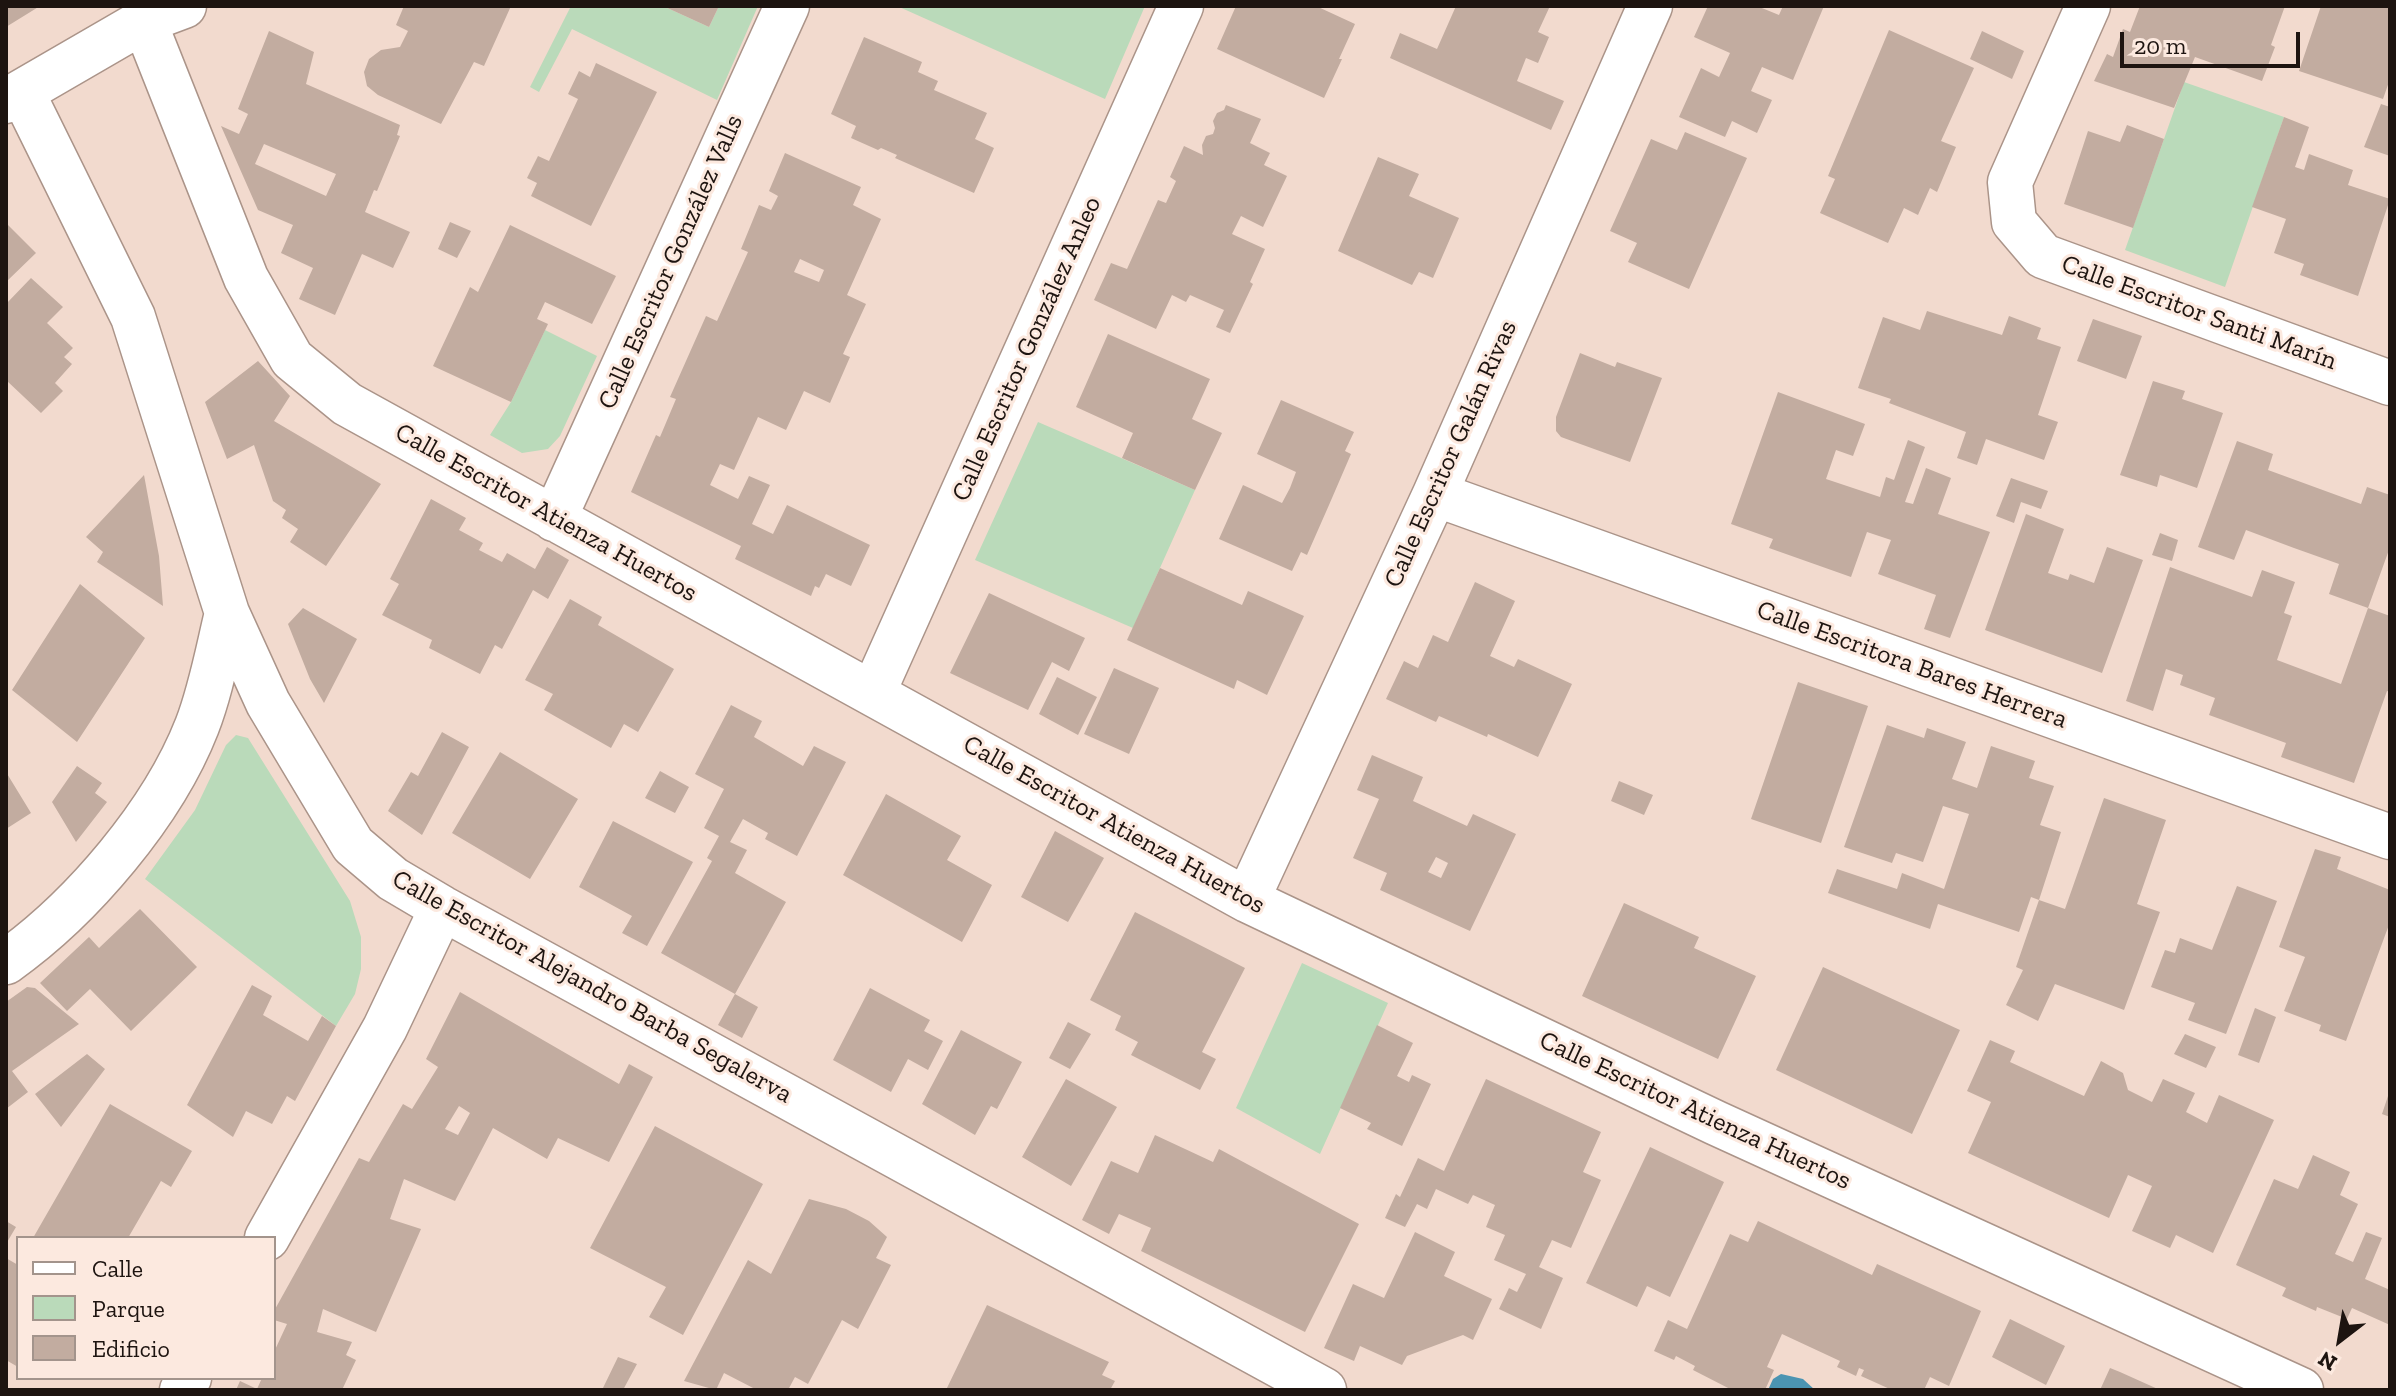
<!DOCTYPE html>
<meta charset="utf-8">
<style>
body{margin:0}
#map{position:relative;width:2396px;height:1396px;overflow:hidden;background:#f2dace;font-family:"Zilla Slab",serif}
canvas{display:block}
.frame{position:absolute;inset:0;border:8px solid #1d1410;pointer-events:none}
.legend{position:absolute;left:16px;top:1236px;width:260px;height:144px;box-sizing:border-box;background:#fce9df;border:2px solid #a3948c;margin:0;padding:10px 14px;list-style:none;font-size:24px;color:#1d1410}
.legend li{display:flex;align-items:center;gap:16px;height:40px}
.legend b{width:40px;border:2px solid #a3948c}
.north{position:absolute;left:2300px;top:1300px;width:80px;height:80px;-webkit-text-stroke:6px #fce9df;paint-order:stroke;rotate:211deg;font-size:22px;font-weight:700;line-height:32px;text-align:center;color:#1d1410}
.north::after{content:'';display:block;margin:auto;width:28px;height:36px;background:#1d1410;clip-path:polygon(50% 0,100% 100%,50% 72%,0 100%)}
.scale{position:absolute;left:2120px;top:32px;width:180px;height:36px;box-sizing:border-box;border:4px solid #1d1410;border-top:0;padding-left:10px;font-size:24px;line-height:28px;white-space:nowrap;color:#1d1410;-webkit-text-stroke:6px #fce9df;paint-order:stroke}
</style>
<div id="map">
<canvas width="2396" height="1396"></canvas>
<div class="frame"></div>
<ul class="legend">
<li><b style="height:10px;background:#fff"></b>Calle</li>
<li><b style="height:22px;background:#badaba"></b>Parque</li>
<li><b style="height:22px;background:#c2aca0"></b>Edificio</li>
</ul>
<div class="north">N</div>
<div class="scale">20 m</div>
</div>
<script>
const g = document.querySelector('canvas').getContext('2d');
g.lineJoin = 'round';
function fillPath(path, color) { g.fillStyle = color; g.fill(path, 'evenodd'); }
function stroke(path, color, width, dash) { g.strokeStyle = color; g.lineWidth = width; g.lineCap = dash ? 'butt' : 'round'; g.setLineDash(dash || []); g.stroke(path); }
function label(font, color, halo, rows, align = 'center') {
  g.font = font + ' "Zilla Slab",serif'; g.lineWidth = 6; g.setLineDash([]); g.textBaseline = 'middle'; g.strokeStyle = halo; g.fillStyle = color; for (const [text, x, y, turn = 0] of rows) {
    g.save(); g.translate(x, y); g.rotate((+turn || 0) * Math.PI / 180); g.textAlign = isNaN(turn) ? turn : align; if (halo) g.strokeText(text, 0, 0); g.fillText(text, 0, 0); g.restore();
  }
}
const green = new Path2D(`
 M571 6H663L709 27 719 6H758L717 100 572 29 539 92 530 87Z
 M897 6H1145L1105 99Z
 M2184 82 2284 117 2225 287 2125 250Z
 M545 330 597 356 560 436 548 449 522 453 490 435 511 402Z
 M1038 422 1195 490 1133 628 975 560Z
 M236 735 248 738 350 901 361 937V969L355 994 336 1026 145 879 195 810 226 745Z
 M1302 963 1388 1003 1320 1154 1236 1108Z`);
const water = new Path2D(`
 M1781 1374 1803 1379 1815 1390H1768L1773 1379Z`);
const building = new Path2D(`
 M6 6H40L6 27Z
 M404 6H511L484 66 474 62 441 124 378 95 367 86 364 72 369 59 381 50 400 47 408 31 396 25Z
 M663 6H719L709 27Z
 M1236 6H1316L1355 24 1339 59H1342L1324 98 1217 49Z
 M1456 6H1550L1538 32 1549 37 1538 63 1526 58 1517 81 1564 101 1551 130 1390 58 1400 33 1437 49Z
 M1708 6H1757L1779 15 1783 6H1824L1793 80 1762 67 1751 91 1772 100 1757 133 1732 121 1725 137 1679 117 1701 68 1719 77 1730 53 1694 37Z
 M2140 6H2285L2271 45 2275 47 2262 81 2195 57 2174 108 2094 81 2107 54 2113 57 2123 29 2130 32Z
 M2321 6H2390V79L2383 99 2299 71Z
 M1889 30 1974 68 1941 141 1956 147 1937 192 1930 188 1918 215 1904 208 1888 243 1820 213 1835 179 1828 176Z
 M269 31 314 52 306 84 400 125 397 135 400 136 377 191 374 190 365 212 410 232 393 268 362 254 335 315 299 299 313 268 281 253 293 225 258 210 221 126 239 134 248 114 238 109ZM264 144 336 174 326 196 255 164Z
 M1982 31 2024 51 2012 79 1970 59Z
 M864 37 922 62 918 72 938 81 934 90 987 113 975 139 994 148 974 193 895 158 897 155 881 148 878 150 851 138 856 126 831 114Z
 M596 63 657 92 591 226 531 196 537 183 527 178 538 156 549 161 578 99 568 94 579 71 590 77Z
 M2381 104 2390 107V156L2364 147Z
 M1226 105 1261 119 1250 143 1270 153 1264 165 1287 176 1263 227 1241 216 1232 234 1265 249 1250 282 1253 284 1230 333 1216 327 1224 310 1190 295 1186 302 1172 295 1156 329 1094 300 1111 263 1127 269 1158 200 1166 203 1176 181 1170 177 1184 146 1203 155 1202 145 1206 136 1213 134 1215 128 1213 121 1217 113 1224 110Z
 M2284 117 2309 127 2295 167 2304 170 2309 154 2353 170 2348 185 2390 199 2358 296 2300 275 2304 264 2274 253 2286 219 2252 207Z
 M2127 125 2164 139 2133 228 2064 204 2088 131 2120 142Z
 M1685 132 1747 158 1689 289 1628 262 1637 243 1610 231 1651 139 1677 150Z
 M785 153 861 187 853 205 881 219 847 295 866 304 843 354 850 357 830 403 804 391 786 430 758 417 734 470 720 464 710 485 738 499 749 476 770 485 752 524 773 534 787 505 870 545 851 586 826 574 819 588 815 586 811 596 735 559 741 546 631 492 656 435 660 437 676 399 670 397 706 316 717 321 748 252 741 249 759 205 771 210 778 196 769 191ZM800 259 824 270 819 282 794 272Z
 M1378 157 1419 174 1409 196 1459 218 1433 278 1419 272 1412 285 1338 251Z
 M450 222 471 231 457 258 438 249Z
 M6 223 36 253 6 282Z
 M510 225 616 276 592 324 545 302 537 319 548 324 511 402 433 366 470 287 478 292Z
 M31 278 63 307 47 323 73 348 64 357 72 364 55 383 63 391 41 413 6 380V304Z
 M1927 311 2002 335 2009 316 2041 328 2037 339 2061 347 2038 415 2058 422 2044 460 1986 439 1977 465 1957 458 1966 432 1889 403 1891 399 1858 388 1883 317 1920 330Z
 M2093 319 2142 336 2126 379 2077 361Z
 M1108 334 1210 379 1192 419 1222 433 1195 490 1122 458 1133 433 1076 407Z
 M1580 353 1615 367 1617 362 1662 378 1630 462 1561 437 1556 431V417Z
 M258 361 290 396 274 421 381 484 326 566 290 542 298 529 282 518 286 510 273 501 254 445 227 459 205 402Z
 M2153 381 2185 391 2182 399 2223 413 2197 488 2160 475 2157 487 2120 475Z
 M1778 392 1865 424 1853 456 1836 450 1826 479 1880 497 1886 477 1894 480 1908 440 1925 447 1905 502 1913 504 1926 468 1951 478 1938 514 1990 532 1950 638 1924 629 1936 595 1878 574 1891 540 1867 532 1851 577 1769 548 1773 539 1731 524Z
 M1281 400 1354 432 1345 451 1351 454 1329 505 1307 555 1301 552 1292 571 1219 539 1243 485 1282 503 1290 488 1296 472 1257 454Z
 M2237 441 2273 454 2268 470 2361 504 2367 487 2390 495V547L2368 608 2329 594 2339 564 2294 548 2246 530 2234 560 2198 547Z
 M144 475 159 556 163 606 97 562 103 552 86 537Z
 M2011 478 2048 491 2041 509 2021 502 2014 523 1996 516Z
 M431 499 466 518 459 530 483 543 479 550 502 562 507 553 535 569 547 547 569 560 548 599 533 590 502 649 495 645 480 674 429 648 432 640 382 615 399 584 390 579Z
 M2026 514 2064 529 2048 573 2068 580 2070 574 2094 583 2107 547 2143 560 2102 673 1985 630Z
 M2160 533 2178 540 2172 561 2152 555Z
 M2170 567 2252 597 2262 570 2295 582 2284 613 2292 616 2277 660 2341 684 2368 608 2390 616V692L2387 691 2354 783 2281 757 2286 743 2209 715 2215 698 2180 685 2183 675 2166 669 2153 711 2126 701Z
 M1160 568 1242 605 1248 591 1304 616 1267 695 1237 680 1234 689 1127 640Z
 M1475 582 1515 601 1490 656 1514 667 1518 659 1572 684 1538 757 1488 734 1487 737 1439 716 1436 722 1386 699 1404 661 1418 668 1433 635 1448 642Z
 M80 584 145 638 77 742 12 690Z
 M989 593 1085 638 1069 671 1052 662 1028 710 950 673Z
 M570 599 602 617 598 625 674 669 638 732 624 724 611 748 544 710 553 694 525 680Z
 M303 608 357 639 324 703 310 679 288 624Z
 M1114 668 1159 688 1129 754 1084 734Z
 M1057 677 1097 697 1078 735 1039 714Z
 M1798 682 1868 706 1821 843 1751 819Z
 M731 705 762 721 754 737 803 766 814 746 846 762 797 856 765 839 768 833 743 819 730 842 747 850 735 873 786 902 735 994 661 953 712 861 707 858 719 836 704 828 724 789 695 774Z
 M1887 725 1924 738 1927 728 1966 742 1952 779 1977 788 1991 746 2035 761 2029 778 2054 786 2040 825 2061 832 2039 900 2031 897 2019 932 1938 904 1930 929 1828 893 1837 869 1897 889 1902 873 1944 889 1969 814 1943 806 1923 862 1896 853 1892 863 1844 847Z
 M442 732 469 747 422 835 388 811 411 772 418 776Z
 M500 752 578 799 530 879 452 833Z
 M1372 755 1423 777 1413 801 1467 826 1473 814 1516 834 1470 931 1380 890 1387 873 1353 858 1379 799 1357 790ZM1436 857 1448 863 1441 878 1428 872Z
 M77 766 102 783 95 793 107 802 76 842 52 802Z
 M660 771 689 787 675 813 645 798Z
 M6 772 31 813 6 829Z
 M1619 781 1653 795 1644 815 1611 801Z
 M886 794 961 836 947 860 992 885 962 942 843 875Z
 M2104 798 2166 820 2137 904 2160 912 2124 1010 2055 984 2038 1021 2006 1005 2023 970 2016 967 2039 900 2065 909Z
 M613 821 693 862 647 946 622 933 632 916 579 887Z
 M1055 831 1104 858 1068 922 1021 897Z
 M2315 849 2341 857 2337 869 2390 890V922L2346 1041 2319 1031 2321 1025 2284 1011 2305 957 2279 947Z
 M2237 886 2277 901 2226 1034 2188 1020 2195 1003 2151 987 2165 950 2175 953 2180 938 2212 950Z
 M1624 903 1699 937 1694 948 1756 976 1718 1059 1582 996Z
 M140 909 197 967 131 1031 90 989 67 1011 40 983 89 937 99 948Z
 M1135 912 1245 968 1202 1052 1216 1059 1200 1090 1131 1055 1138 1042 1115 1030 1121 1016 1090 1000Z
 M1823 967 1960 1030 1912 1134 1776 1070Z
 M252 985 272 996 263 1015 308 1041 322 1016 336 1026 295 1101 287 1096 272 1124 246 1111 233 1137 187 1105Z
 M27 987 35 988 79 1024 12 1071 28 1092 6 1109V1002Z
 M870 988 930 1020 924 1031 943 1041 928 1070 908 1059 891 1092 833 1060Z
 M460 992 619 1084 629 1064 653 1077 609 1162 558 1138 547 1159 493 1128 455 1201 404 1179 390 1219 421 1229 376 1332 323 1309 317 1332 352 1342 346 1355 356 1360 342 1390H236L240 1381 257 1389 262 1378H274V1352L287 1324 274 1320V1311L359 1158 369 1162 403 1104 412 1109 438 1067 426 1059ZM459 1106 470 1113 458 1135 445 1129Z
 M735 994 758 1007 742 1038 718 1025Z
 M2255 1008 2276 1017 2259 1063 2238 1055Z
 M1068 1022 1091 1034 1070 1069 1049 1058Z
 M1377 1025 1413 1043 1397 1076 1409 1082 1412 1075 1431 1084 1402 1146 1367 1129 1371 1123 1340 1108Z
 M961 1030 1022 1062 997 1109 991 1106 975 1135 922 1104Z
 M2185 1034 2216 1047 2206 1068 2174 1054Z
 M1990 1040 2015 1051 2010 1062 2084 1096 2101 1061 2123 1073 2128 1090 2152 1102 2163 1079 2195 1093 2186 1112 2207 1123 2219 1095 2274 1120 2213 1253 2176 1235 2170 1248 2132 1231 2152 1186 2128 1175 2109 1218 1968 1153 1991 1102 1967 1091Z
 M87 1054 105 1069 61 1127 35 1094Z
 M1066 1079 1117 1107 1071 1186 1022 1157Z
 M1486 1079 1601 1132 1583 1172 1601 1180 1571 1248 1552 1240 1539 1267 1563 1278 1541 1329 1499 1309 1509 1288 1517 1292 1526 1274 1494 1260 1505 1235 1486 1227 1495 1205 1473 1195 1468 1204 1436 1189 1427 1209 1417 1204 1405 1227 1385 1218 1396 1194 1400 1197 1418 1158 1444 1171Z
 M2390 1090V1117L2382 1114Z
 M110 1104 192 1151 171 1187 161 1181 128 1238H33Z
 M655 1126 763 1184 683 1335 649 1317 666 1287 590 1248Z
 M1155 1135 1213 1162 1219 1149 1359 1224 1305 1332 1141 1251 1151 1228 1119 1214 1109 1234 1082 1220 1111 1161 1138 1173Z
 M1650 1147 1724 1182 1670 1297 1647 1286 1637 1307 1586 1283Z
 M2313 1155 2350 1172 2340 1195 2358 1204 2335 1254 2353 1262 2366 1232 2382 1238 2365 1279 2390 1290V1325L2352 1308 2347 1319 2317 1307 2316 1311 2282 1296 2286 1288 2236 1265 2274 1179 2298 1189Z
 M809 1199 846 1209 869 1221 887 1237 876 1258 891 1265 858 1329 842 1320 808 1384 795 1377 788 1390H757L724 1373 716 1390 684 1381 748 1260 771 1274Z
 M6 1221 16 1227 6 1244Z
 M1758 1221 1872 1275 1877 1264 1981 1311 1949 1386 1930 1377 1924 1390H1892L1861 1376 1864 1370 1859 1368 1856 1376 1837 1367 1840 1361 1782 1334 1767 1367 1774 1370 1765 1390H1732L1693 1370 1695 1366 1676 1356 1674 1360 1654 1351 1668 1320 1687 1329 1730 1234 1748 1242Z
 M1415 1232 1455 1252 1444 1276 1492 1299 1473 1340 1463 1335 1407 1356 1402 1365 1360 1346 1354 1361 1324 1348 1353 1284 1384 1298Z
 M6 1258 18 1265V1367L6 1360Z
 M987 1305 1109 1362 1102 1375 1115 1381 1110 1390H946Z
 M2010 1319 2065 1346 2046 1385 1992 1357Z
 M618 1357 637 1364 623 1390H602Z
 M2110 1368 2120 1372 2160 1390H2100Z`);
const minor = new Path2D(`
 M2088 6 2010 182 2014 222 2043 256 2390 383
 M144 21 246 278 292 359 347 404 1247 900 1716 1123 2301 1390
 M22 92 133 317 227 613 268 703 353 845 393 879 442 908 1324 1390
 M6 101 144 21 184 6
 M1435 494 2390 837
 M554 519 787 6
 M873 693 1181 6
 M1247 900 1435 494 1650 6
 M6 962C82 908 163 813 197 726 211 690 218 650 227 613
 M267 1238 385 1028 442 908
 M182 1390 189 1378`);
const streetNames = [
 ["Calle Escritor González Valls",671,262,-66],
 ["Calle Escritor Santi Marín",2199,313,20],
 ["Calle Escritor González Anleo",1027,349,-66],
 ["Calle Escritor Galán Rivas",1451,454,-66],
 ["Calle Escritor Atienza Huertos",546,513,29],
 ["Calle Escritora Bares Herrera",1912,665,20],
 ["Calle Escritor Atienza Huertos",1114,825,29],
 ["Calle Escritor Alejandro Barba Segalerva",592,987,29],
 ["Calle Escritor Atienza Huertos",1695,1111,25]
];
fillPath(green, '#badaba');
fillPath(water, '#4b94b2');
fillPath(building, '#c2aca0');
stroke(minor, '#ab9489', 47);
stroke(minor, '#fff', 44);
label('26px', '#1d1410', '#fce9df', streetNames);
</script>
